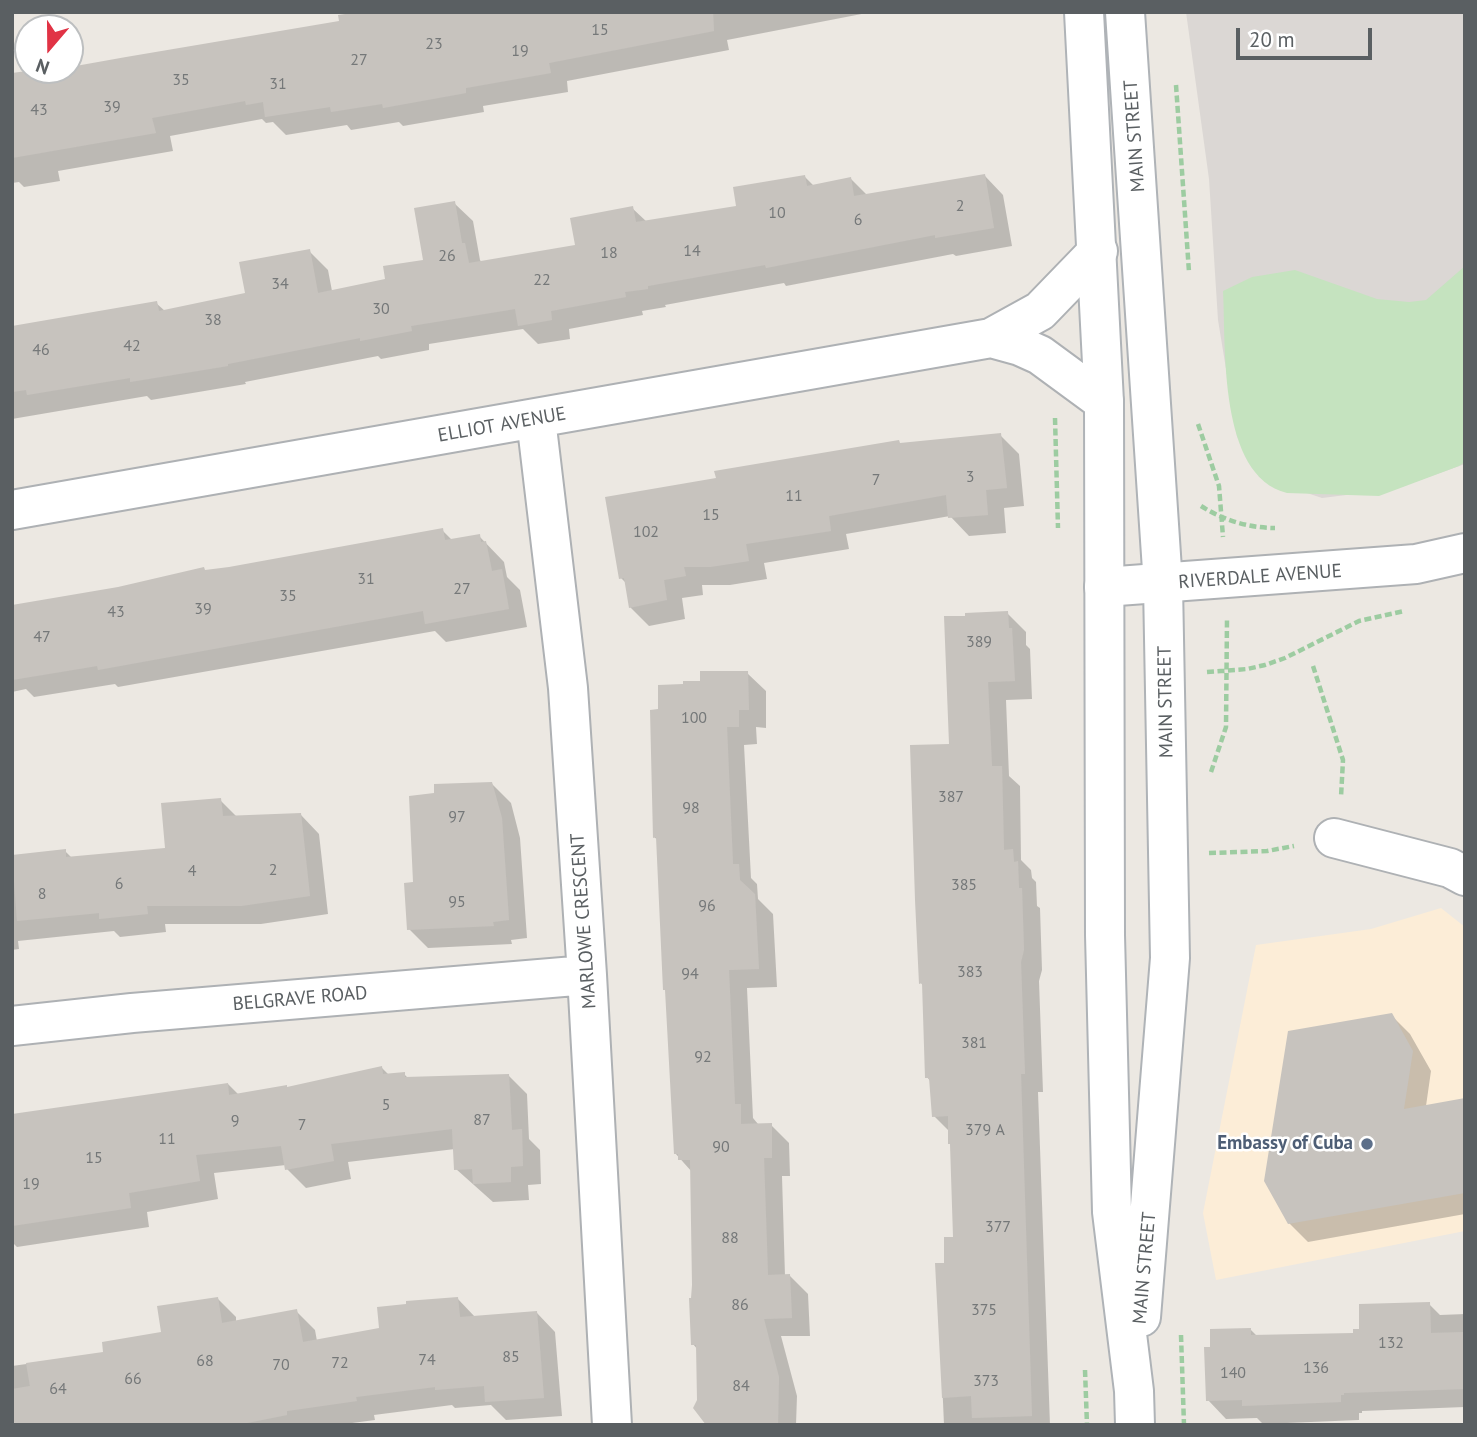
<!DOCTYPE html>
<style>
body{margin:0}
#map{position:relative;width:1477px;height:1437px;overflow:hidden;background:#ece8e2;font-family:"PT Sans",sans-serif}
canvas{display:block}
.frame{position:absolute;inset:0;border:14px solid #5a5f62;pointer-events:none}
.north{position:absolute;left:14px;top:14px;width:70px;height:70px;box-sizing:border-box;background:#fff;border:2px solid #bdbfc0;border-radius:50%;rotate:200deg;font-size:19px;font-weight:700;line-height:28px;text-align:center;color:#5a5f62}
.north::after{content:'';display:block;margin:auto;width:24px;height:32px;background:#e13345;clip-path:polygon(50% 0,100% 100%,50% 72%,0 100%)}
.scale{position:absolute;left:1236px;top:28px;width:136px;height:32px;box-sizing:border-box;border:4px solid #5a5f62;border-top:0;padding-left:9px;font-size:21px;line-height:24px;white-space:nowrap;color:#5a5f62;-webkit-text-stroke:5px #fff;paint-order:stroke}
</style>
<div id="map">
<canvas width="1477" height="1437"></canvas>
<div class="frame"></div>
<div class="north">N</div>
<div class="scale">20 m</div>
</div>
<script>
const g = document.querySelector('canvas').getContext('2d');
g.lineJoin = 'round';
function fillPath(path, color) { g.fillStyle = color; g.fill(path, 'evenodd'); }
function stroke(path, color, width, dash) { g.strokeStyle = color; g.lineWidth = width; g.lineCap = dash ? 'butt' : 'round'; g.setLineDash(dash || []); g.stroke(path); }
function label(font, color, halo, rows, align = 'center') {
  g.font = font + ' "PT Sans",sans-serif'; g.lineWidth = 5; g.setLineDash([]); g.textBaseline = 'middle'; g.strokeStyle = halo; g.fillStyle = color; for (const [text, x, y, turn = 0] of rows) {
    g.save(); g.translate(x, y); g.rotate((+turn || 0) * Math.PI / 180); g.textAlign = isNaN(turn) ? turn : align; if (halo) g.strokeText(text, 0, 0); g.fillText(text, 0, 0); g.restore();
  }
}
const commercial = new Path2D(`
 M1441 908 1465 927V1231L1216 1280 1203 1213 1256 945 1371 929Z`);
const industrial = new Path2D(`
 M1186 12H1465V464L1395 489 1322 498 1259 477 1237 436 1218 320 1209 179Z`);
const green = new Path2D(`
 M1465 266V462L1459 466 1379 496 1287 493C1218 476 1226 347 1223 291L1252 277 1295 270 1377 299 1409 302 1426 300Z`);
const shadow = new Path2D(`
 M383 12H872L727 40 729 50 567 81 568 92 483 106 484 112 403 126 399 122 351 130 347 125 286 135 273 122 266 123 262 119 170 136 173 151 58 171 60 181 24 187 19 182 12 183V75L70 70 341 22Z
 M985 176 1003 195 1012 246 956 256 953 254 786 286 784 283 665 305 666 307 642 311 643 315 569 329 570 339 538 344 523 329 429 344V350L381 359 378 356 245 382 246 384 151 400 147 396 12 419V327L156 303 165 311 247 295 309 251 328 270 332 291 387 280 425 261 454 203 473 221 480 260 482 263 577 246 632 208 647 222 738 207 805 177 814 186 851 179 867 195Z
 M1000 435 1019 454 1024 506 1004 508 1006 533 969 536 950 516 846 534 849 549 764 563 767 579 730 585H702L703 595 682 598 685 619 649 626 630 607 626 583 621 578 901 444Z
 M442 530 453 541 479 536 504 562 507 577 520 590 527 627 446 642 435 631 118 687 115 684 34 697 26 689 12 692V608Z
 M1007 613 1026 632V645L1030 649 1032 699 1006 700 1009 776 1020 786 1021 860 1031 870 1032 878 1036 882 1037 906 1040 908 1042 970 1039 981 1043 1092H1038L1050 1425H944L937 1264H946L955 1238 950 1132 934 1116 931 1082 927 1077 924 987 921 983 951 745Z
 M747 673 766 691V728L756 727 757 744 744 745 751 878 757 884 758 899 773 914 777 987 747 988 753 1118 758 1124 771 1125 789 1143 790 1176H782L785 1276H790L808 1294 810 1336H781L797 1396 796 1425H706L705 1383 698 1350 693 1344 692 1172 675 1153 667 992 664 989 658 840 654 837 660 711 702 683Z
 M492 784 511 803 520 838 527 938 511 940 512 944 428 948 409 929 414 884Z
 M220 800 238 818 301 815 319 834 328 914 261 924H165L166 932 120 937 114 931 18 941 19 949 12 950V861L65 851 72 858 167 850Z
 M1391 1015 1410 1034 1431 1071 1426 1106 1465 1099V1214L1308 1242 1289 1223Z
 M382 1068 389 1075 404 1074 409 1079 508 1075 527 1094 529 1139 540 1150 541 1184 528 1185 529 1200 493 1202 456 1169 455 1149 348 1162 351 1179 306 1188 287 1169 286 1165 214 1173 218 1199 147 1212 149 1227 17 1247 12 1242V1116L228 1084 239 1095 288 1089Z
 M217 1298 236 1317V1322L296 1311 315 1330 317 1341 381 1330 457 1298 476 1318 537 1313 555 1332 562 1416 506 1420 491 1405 455 1408 452 1405 374 1415 375 1420 337 1425H12V1366L106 1353 163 1333Z
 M1429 1304 1440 1315 1465 1314V1407L1362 1411V1413H1359V1420L1263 1424 1257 1418 1226 1419 1208 1400 1250 1329 1257 1336 1355 1335Z`);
const building = new Path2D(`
 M359 12H713L714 31 549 63 551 73 466 88V93L383 108 382 104 331 112 330 107 265 117 263 102 246 105 245 101 152 118 156 133 12 158V73L34 70H70V67L126 57 339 21 338 15Z
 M985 174 994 228 935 238V235L766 268 765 265 648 286V289L625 292 626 297 551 311 552 320 518 326 515 309 411 326 412 331 360 341V338L228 364V366L130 382V378L27 395 26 390 12 392V326L157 301 159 311 245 293 239 262 310 249 318 293 385 279 383 266 423 260 414 208 455 201 462 243H465L469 263 575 245 570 218 633 206 636 222 736 206 733 187 805 175 807 186 851 177 854 196Z
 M1001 433 1007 488 986 490 988 515 948 518 946 495 829 516 831 531 746 544 749 561 710 567H684L686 576 664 580 667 600 629 608 624 578 619 579 605 497 716 478 714 471 899 440 900 443Z
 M443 528 445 540 480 534 481 542 486 541 492 571 502 569 509 609 425 624 423 611 98 670 97 666 12 680V605L118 587 204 567 205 570 229 567Z
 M1008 611 1009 628H1012L1015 681 988 682 992 766H1002L1004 850 1013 849 1014 862 1018 861 1019 888H1022L1024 950 1021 962 1025 1074H1021L1032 1416 972 1418 971 1396 942 1398 935 1263H944V1237H953L950 1144H948V1116L932 1117 929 1078H925L922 983 919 984 915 900 910 745 949 744 944 616H965V613Z
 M700 671H748L749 710H739V727H727L733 864H739L740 880 755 894 759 969 729 970 735 1104H741V1124L772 1123V1158H764L768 1275 790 1274 792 1318 764 1319 779 1377 778 1425H706L693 1408 697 1400 696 1345H691L689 1298H691L692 1285 690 1160H678V1154H674L665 990H663L656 837 653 838 650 710 658 709V685L683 684V681H700Z
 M492 782 502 818 509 920 493 922 494 926 407 930 404 883 413 882 409 796 434 793V784Z
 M221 798 223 816 301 813 310 896 241 906H147L148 914 99 919V913L17 921 12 855 66 849V857L165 848 161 803Z
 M1392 1013 1413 1051 1404 1109 1465 1098V1193L1288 1224 1264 1181 1288 1031Z
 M382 1066 383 1074 405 1072V1077L509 1074 512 1130 522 1129 523 1166 511 1167V1182L473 1184 472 1169 454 1170 452 1129 331 1144 334 1161 285 1170 281 1146 196 1155 200 1181 129 1193 131 1208 12 1226V1114L228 1083 229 1095 287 1085V1087Z
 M218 1297 222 1323 297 1309 303 1342 379 1328 377 1307 406 1304V1301L458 1297 460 1317 537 1311 544 1398 485 1402 484 1386 435 1390V1387L356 1397 357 1401 287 1411V1415L237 1425H12V1389L30 1386 26 1363 103 1352 102 1342 161 1332 157 1306Z
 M1430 1302 1431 1333 1465 1332V1389L1344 1393V1395H1341V1402L1242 1406V1400L1206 1401 1204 1347H1210V1329L1251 1328V1335L1353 1333V1329H1359V1304Z`);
const path = new Path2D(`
 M1176 85 1189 272
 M1055 418 1058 528
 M1198 424 1219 486 1223 537
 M1201 506C1223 520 1249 528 1275 528
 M1313 666 1343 760 1341 797
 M1207 672 1247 669 1265 665 1285 658 1359 621 1404 611
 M1211 772 1226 727 1227 619
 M1209 853 1267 851 1294 846
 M1181 1335 1184 1425
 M1085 1370 1087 1425`);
const minor = new Path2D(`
 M991 338 1020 346 1040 355 1104 402
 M536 419 568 688 587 975 612 1425
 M12 510 991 338 1040 311 1098 251
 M1334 838 1450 868 1465 876
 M12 1026 132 1013 587 975`);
const tertiary = new Path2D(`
 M1104 587 1416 564 1465 553`);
const secondary = new Path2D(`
 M1084 12 1104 402 1105 935 1112 1212 1134 1391 1135 1425
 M1125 12 1163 585 1170 958 1141 1317`);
const markers = [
 [1367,1144,7,"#5c6f8a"]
];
const numberNames = [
 ["15",600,30],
 ["23",434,44],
 ["19",520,51],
 ["27",359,60],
 ["35",181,80],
 ["31",278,84],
 ["39",112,107],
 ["43",39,110],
 ["2",960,206],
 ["10",777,213],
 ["6",858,220],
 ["14",692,251],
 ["18",609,253],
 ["26",447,256],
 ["22",542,280],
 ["34",280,284],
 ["30",381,309],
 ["38",213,320],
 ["42",132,346],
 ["46",41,350],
 ["3",970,477],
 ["7",876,480],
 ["11",794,496],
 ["15",711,515],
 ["102",646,532],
 ["31",366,579],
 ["27",462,589],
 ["35",288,596],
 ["39",203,609],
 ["43",116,612],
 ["47",42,637],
 ["389",979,642],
 ["100",694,718],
 ["387",951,797],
 ["98",691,808],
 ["97",457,817],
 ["2",273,870],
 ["4",192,871],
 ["6",119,884],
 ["385",964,885],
 ["8",42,894],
 ["95",457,902],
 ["96",707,906],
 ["383",970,972],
 ["94",690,974],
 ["381",974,1043],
 ["92",703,1057],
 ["5",386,1105],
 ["87",482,1120],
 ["9",235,1121],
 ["7",302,1125],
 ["379 A",985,1130],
 ["11",167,1139],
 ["90",721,1147],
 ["15",94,1158],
 ["19",31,1184],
 ["377",998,1227],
 ["88",730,1238],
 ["86",740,1305],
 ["375",984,1310],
 ["132",1391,1343],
 ["85",511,1357],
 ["74",427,1360],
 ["68",205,1361],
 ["72",340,1363],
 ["70",281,1365],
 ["136",1316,1368],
 ["140",1233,1373],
 ["66",133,1379],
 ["373",986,1381],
 ["84",741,1386],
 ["64",58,1389]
];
const streetNames = [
 ["MAIN STREET",1135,136,-94],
 ["ELLIOT AVENUE",502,425,-10],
 ["RIVERDALE AVENUE",1260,577,-4],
 ["MAIN STREET",1166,702,-91],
 ["MARLOWE CRESCENT",584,921,-94],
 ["BELGRAVE ROAD",300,999,-5],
 ["MAIN STREET",1145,1268,-85]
];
const serviceNames = [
 ["Embassy of Cuba",1353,1144]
];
fillPath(commercial, '#fcedd7');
fillPath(industrial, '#dbd7d4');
fillPath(green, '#c5e3bf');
fillPath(shadow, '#0003');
fillPath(building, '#c7c3be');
stroke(minor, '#aeb1b4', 42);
stroke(tertiary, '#aeb1b4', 42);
stroke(secondary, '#afb3b7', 42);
stroke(path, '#9dcca1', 4.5, [7, 3.5]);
stroke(minor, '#fff', 38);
stroke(tertiary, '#fff', 38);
stroke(secondary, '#fff', 38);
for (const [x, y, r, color] of markers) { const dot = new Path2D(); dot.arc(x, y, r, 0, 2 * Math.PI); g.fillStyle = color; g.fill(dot); stroke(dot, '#fff', 2.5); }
label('16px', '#757879', null, numberNames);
label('19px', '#5a5f62', '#fff', streetNames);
label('bold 19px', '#4e5e75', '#fff', serviceNames, 'right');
</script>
